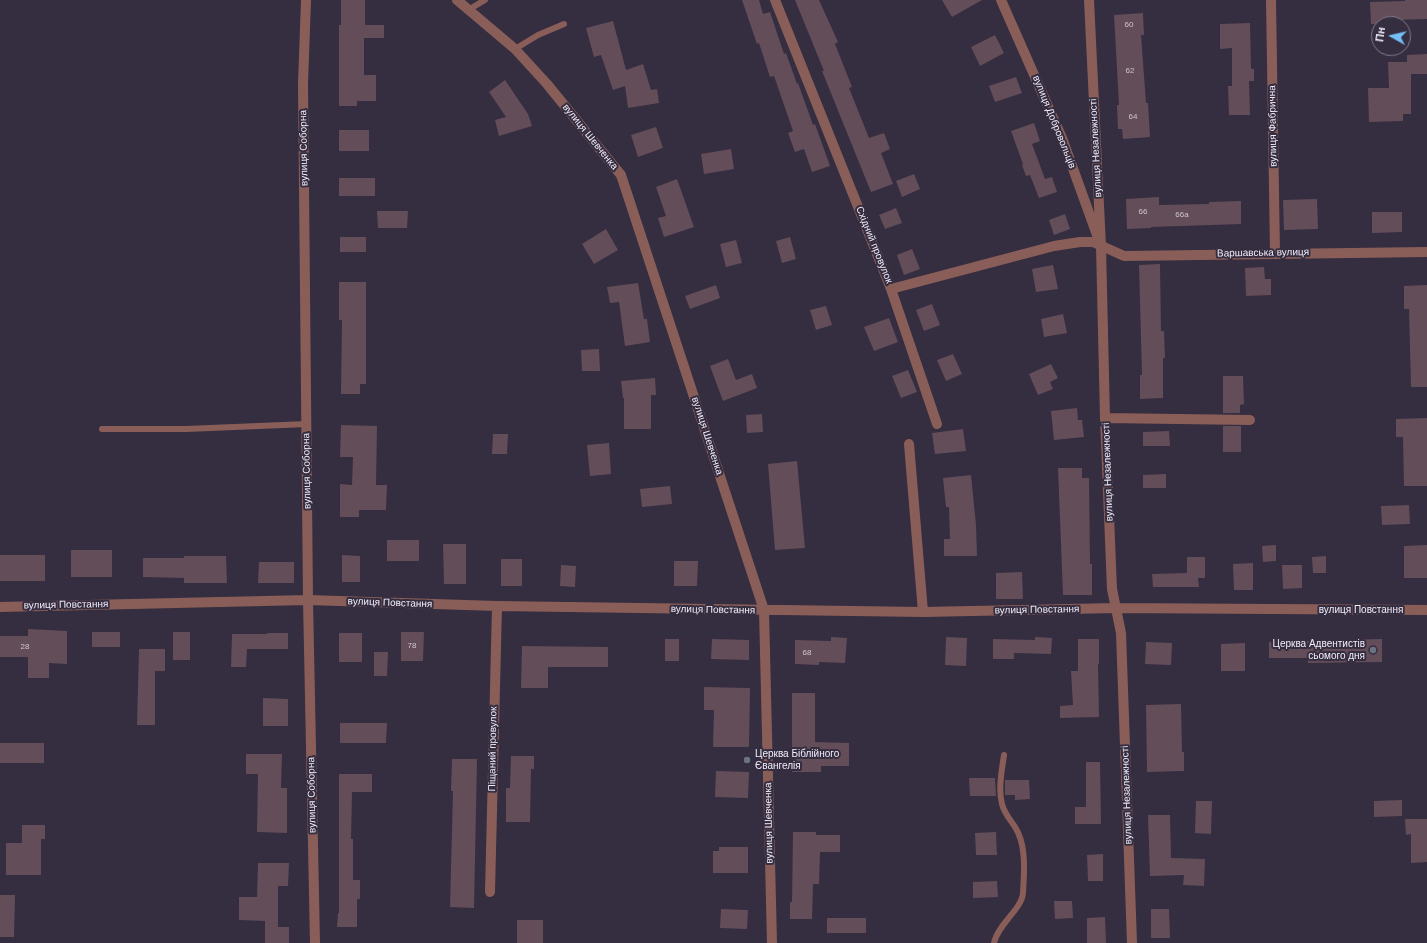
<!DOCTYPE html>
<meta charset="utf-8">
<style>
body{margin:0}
#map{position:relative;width:1427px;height:943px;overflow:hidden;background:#352d40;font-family:Arial,sans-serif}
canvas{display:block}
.north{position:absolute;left:1371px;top:16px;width:40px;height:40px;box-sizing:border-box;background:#352d40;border:1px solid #817a8a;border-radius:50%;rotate:278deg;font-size:11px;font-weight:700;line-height:16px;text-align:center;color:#f2edf9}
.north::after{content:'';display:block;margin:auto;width:14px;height:18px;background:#74c0f6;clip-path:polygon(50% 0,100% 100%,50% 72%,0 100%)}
</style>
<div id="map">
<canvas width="1427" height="943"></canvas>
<div class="north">Пн</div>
</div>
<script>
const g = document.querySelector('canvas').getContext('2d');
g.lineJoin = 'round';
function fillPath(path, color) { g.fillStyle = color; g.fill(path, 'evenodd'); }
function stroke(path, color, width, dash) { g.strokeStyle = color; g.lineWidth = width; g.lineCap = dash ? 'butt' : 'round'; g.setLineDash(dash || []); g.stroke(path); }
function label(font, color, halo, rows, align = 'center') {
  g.font = font + ' Arial,sans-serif'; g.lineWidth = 4; g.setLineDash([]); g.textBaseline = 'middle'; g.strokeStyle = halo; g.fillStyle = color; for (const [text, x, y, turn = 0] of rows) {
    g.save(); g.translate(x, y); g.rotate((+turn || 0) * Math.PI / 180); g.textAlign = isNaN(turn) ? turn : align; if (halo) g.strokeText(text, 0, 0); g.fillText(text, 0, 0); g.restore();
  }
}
const building = new Path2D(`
 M341 0H365V25H384V38H364V75H376V101H357V106H339V25H341Z
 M742 0H759L763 14 770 12 784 54 786 53 797 84 798 83 813 125 815 124 830 166 812 172 804 149 795 152 788 133 793 131 774 76 770 77 759 43 757 44Z
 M795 0H819L838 42 835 44 852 87 849 88 869 138 884 133 890 149 881 153 893 184 871 192 822 71H824Z
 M942 0H982L952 17Z
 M1405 0H1427V19L1390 20V24H1371L1370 2 1405 1Z
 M1143 13 1144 35H1141L1146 103H1148L1150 137 1123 139 1122 129H1118L1117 105H1119L1114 15Z
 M613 21 626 70 643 64 651 90 657 89 659 103 628 108 625 86 613 90 601 55 594 57 586 28Z
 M1250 23 1251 69H1254V81H1249L1250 115H1229L1228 86H1232V48L1220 49V24Z
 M995 35 1004 53 980 66 971 47Z
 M1427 54V74H1411V114H1403V121L1369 122 1368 88H1389L1388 62H1407V55Z
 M1016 77 1022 93 995 102 989 86Z
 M505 80 528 114 532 126 499 136 495 120 506 117 489 92Z
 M1034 123 1040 141 1032 144 1045 179 1052 177 1057 192 1039 198 1030 175 1026 176 1022 165 1023 164 1011 131Z
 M656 127 663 148 638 157 631 135Z
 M339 130H369V151H339Z
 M731 149 734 169 704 174 701 154Z
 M914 174 920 189 902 197 896 181Z
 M339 178H375V196H339Z
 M677 179 694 227 664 237 658 218 666 216 656 187Z
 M1159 197V205L1209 204V202L1241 201V224L1151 227V228L1127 229 1126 199Z
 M1317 199 1318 229 1284 230 1283 200Z
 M896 208 902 223 885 229 879 215Z
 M377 211H408L407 228H378Z
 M1372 212H1402V232L1372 233Z
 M1065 214 1070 229 1054 235 1049 220Z
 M606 229 618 250 594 264 582 244Z
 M340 237H366V252H340Z
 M790 237 796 259 782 263 776 241Z
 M736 240 742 263 726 267 720 244Z
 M912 249 920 269 904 275 897 255Z
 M1160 264 1161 331H1164L1165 358H1163V398L1140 399V375H1142L1139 265Z
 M1053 265 1058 289 1036 292 1032 269Z
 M1264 267 1265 279H1271V295L1246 296 1245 268Z
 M339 282H366V384H360V394H341L342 320H339Z
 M638 283 644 319H647L650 342 625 346 619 302 610 303 607 287Z
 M716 285 720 298 690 309 685 296Z
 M1427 285V387H1411L1409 309H1404V286Z
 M932 304 940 325 924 331 916 310Z
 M826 306 832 325 816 330 810 310Z
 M1063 314 1067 333 1044 337 1041 319Z
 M889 318 898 342 874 351 864 327Z
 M599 349 600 371H582L581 350Z
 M953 354 962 374 946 381 937 360Z
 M728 359 736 380 752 374 757 388 723 401 710 366Z
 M1051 364 1058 378 1050 382 1053 389 1038 395 1029 374Z
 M908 370 917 392 901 398 892 376Z
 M1223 376H1243L1244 404 1240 405V413H1223Z
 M655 378 656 395H651V429H624V398H623L621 381Z
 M1077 408 1078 420H1082L1084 437 1054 440 1051 411Z
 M762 414 763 432 747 433 746 415Z
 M1427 418V486H1404L1403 437H1396V419Z
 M341 425 377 426 376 485H387L386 510H359V517H340V484L352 485 353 457H340Z
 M1223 426H1241V452H1223Z
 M963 429 966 451 935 454 932 433Z
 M1169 431 1170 446H1143V432Z
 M493 434H508L507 454H492Z
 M609 443 611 474 590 476 587 445Z
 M797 461 805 548 775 550 768 464Z
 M1058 468H1082V478H1089L1090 564H1092V595H1063Z
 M1166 474V488H1143V475Z
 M971 475 976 525 977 556H944V539H950L949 507H946L943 478Z
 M670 486 672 504 642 507 640 489Z
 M1409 505 1410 524 1382 525 1381 506Z
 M387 540H419V561H387Z
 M443 544H466V584H444Z
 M1276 545V561L1263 562 1262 546Z
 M1427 545V578H1404V546Z
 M71 550H112V577H71Z
 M0 555H45V581H0Z
 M342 555 360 556V582H342Z
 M184 556H226L227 583H184V578L143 577V558H184Z
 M1326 556V573H1313L1312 557Z
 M1187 557H1205V578H1198L1199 587H1153L1152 574 1187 573Z
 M501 559H522V586H501Z
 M674 561H698L697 586H674Z
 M259 562H294V583H258Z
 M1253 563V590H1234L1233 564Z
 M561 565 576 566 575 587 560 586Z
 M1282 565H1302V588L1283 589Z
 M1022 572 1023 599H996V573Z
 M28 629 67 631V664L49 663V678H28V657H0V636H28Z
 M92 632H120V647H92Z
 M173 632H190V660H173Z
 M401 632H424L423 661H401Z
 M267 633H288V649H247L246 667H231L232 634H267Z
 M339 633H362V662H339Z
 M831 637 847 638 845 663 819 662V665L795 664V640L831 641Z
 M946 637 967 638 966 666 945 665Z
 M1035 637 1052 638 1051 654 1014 653V659H993V639L1035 640Z
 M665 639H679V661H665Z
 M712 639 749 640V660L711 659Z
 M1078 639H1099V664H1098L1099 717 1060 718V706L1073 705 1071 671H1078Z
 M1382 639V662L1308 663V658H1269V642Z
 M1146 642 1172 643 1171 665 1145 664Z
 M1245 643V671H1221V644Z
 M522 646 608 647V667H548V688H521Z
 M139 649H165V671H155V725H137Z
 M374 652H388L387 676H374Z
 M704 687 750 688 749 747H713L714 710H704Z
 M792 693H815V742L849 743V766H821V772H792Z
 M263 698 288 699V726H263Z
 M1181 704 1182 752H1184V771L1147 772 1146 705Z
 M340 723H387L386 743H340Z
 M0 743H44V763H0Z
 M246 754H282L281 788H287V833L257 832 258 774H246Z
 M511 756H534V769H531L530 822H506V788H510Z
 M452 759H477L474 908 450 907 453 791H451Z
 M1086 762H1100L1101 824H1075V807H1086Z
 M716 771 749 772 748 798 715 797Z
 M339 774H372V792H352L351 839H353V880H360V899H357V927H337L338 913H339Z
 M969 778H995L996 796H970Z
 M1005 780H1029L1030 799 1015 800V795H1005Z
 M1402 800V816L1374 817V801Z
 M1196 801H1212L1211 834 1195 833Z
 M1148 815H1170L1171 858 1205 859 1204 886 1183 885 1184 875 1150 876Z
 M1405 819H1427V862L1411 863V834L1406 835Z
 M22 825H45V839H41V875H6V843H22Z
 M793 832H816V835H840V852H820L819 884H813L812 919H790V902H792Z
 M996 832 997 855H976L975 833Z
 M719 847H748V873H713V851H719Z
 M1103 854V881H1088L1087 855Z
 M258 863H289L288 886H278V927H289V943H265V921L239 920V897H257Z
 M997 881 998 897 973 898V882Z
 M0 895H15L14 937H0Z
 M1054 901H1072L1073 918 1055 919Z
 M721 909 748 910 747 929 720 928Z
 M1151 909H1169L1170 938H1151Z
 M1105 917 1106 943H1087V918Z
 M827 918H866V933H827Z
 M517 920H543V943H517Z`);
const lane = new Path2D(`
 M468 10 485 0
 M515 49 538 35 564 24
 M102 429H186L307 424
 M994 943C998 924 1022 909 1023 893 1024 876 1026 851 1019 835 1015 823 1005 817 1002 804 998 789 1002 769 1004 755`);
const street = new Path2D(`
 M306 0 303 84 308 600 315 943
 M457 0 515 49 547 84 621 175 764 610 772 943
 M775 0 891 289 1054 246 1080 242H1093L1124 256 1427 252
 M1001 0 1062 138 1097 235
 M1089 0 1101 246 1105 418 1112 589 1121 633 1132 943
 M1271 0 1275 253
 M891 289 937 424
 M1105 418 1250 420
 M909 444 923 612
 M0 607 308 600 497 606 923 612 1117 608 1427 610
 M490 892 497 606`);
const markers = [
 [1373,650,4,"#6b7280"],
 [747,760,4,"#6b7280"]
];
const numberNames = [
 ["60",1129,25],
 ["62",1130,71],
 ["64",1133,117],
 ["66",1143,212],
 ["66а",1182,215],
 ["78",412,646],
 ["28",25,647],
 ["68",807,653]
];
const streetNames = [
 ["вулиця Добровольців",1054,122,68],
 ["вулиця Фабрична",1273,126,-91],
 ["вулиця Шевченка",590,137,51],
 ["вулиця Соборна",304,148,-91],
 ["вулиця Незалежності",1096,148,-93],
 ["Східний провулок",874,245,68],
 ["Варшавська вулиця",1263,253,-1],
 ["вулиця Шевченка",707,436,72],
 ["вулиця Соборна",307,471,-91],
 ["вулиця Незалежності",1108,472,-92],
 ["вулиця Повстання",390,603,2],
 ["вулиця Повстання",66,605,-1],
 ["вулиця Повстання",713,610,1],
 ["вулиця Повстання",1037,610,-1],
 ["вулиця Повстання",1361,610],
 ["Піщаний провулок",493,749,-89],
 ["вулиця Соборна",312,795,-91],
 ["вулиця Незалежності",1127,795,-92],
 ["вулиця Шевченка",769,823,-91]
];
const poiNames = [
 ["Церква Адвентистів",1365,644],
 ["сьомого дня",1365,656],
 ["Церква Біблійного",755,754,"left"],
 ["Євангелія",755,766,"left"]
];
fillPath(building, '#634d59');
stroke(lane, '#8a5e58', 6);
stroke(street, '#8a5e58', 10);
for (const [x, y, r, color] of markers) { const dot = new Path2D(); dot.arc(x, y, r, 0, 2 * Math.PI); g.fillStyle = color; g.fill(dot); stroke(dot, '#352d40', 1.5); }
label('8px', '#cec5d1', null, numberNames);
label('10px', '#f2edf9', '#352d40', streetNames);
label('10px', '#f2edf9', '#352d40', poiNames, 'right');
</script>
